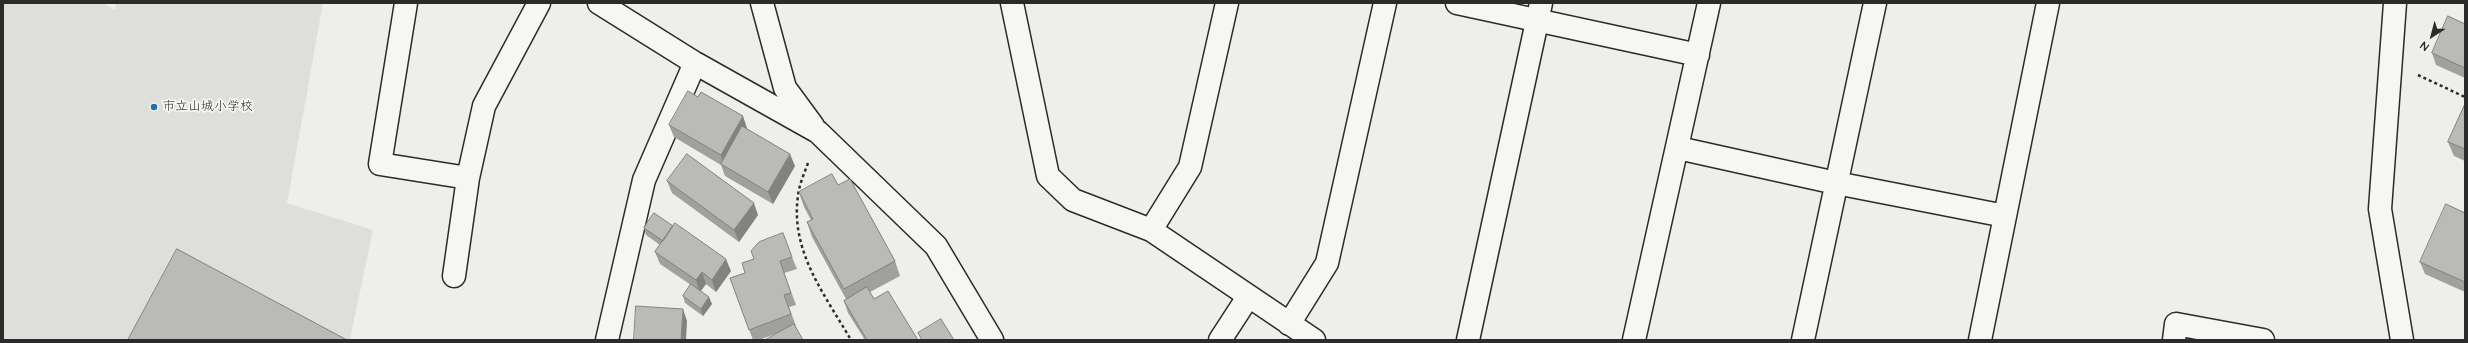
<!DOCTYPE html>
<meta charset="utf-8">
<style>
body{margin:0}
#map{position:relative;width:2468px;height:343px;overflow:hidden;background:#eeeeea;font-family:"Architects Daughter",sans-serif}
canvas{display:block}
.frame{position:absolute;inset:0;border:4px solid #2b2b2b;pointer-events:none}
.north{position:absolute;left:2412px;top:16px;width:40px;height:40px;-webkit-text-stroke:3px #f6f6f2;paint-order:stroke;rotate:216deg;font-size:11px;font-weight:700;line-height:16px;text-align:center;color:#2b2b2b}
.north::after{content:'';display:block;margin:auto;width:14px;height:18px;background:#2b2b2b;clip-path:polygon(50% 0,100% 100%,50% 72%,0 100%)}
</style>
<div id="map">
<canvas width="2468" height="343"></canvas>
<div class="frame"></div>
<div class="north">N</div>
</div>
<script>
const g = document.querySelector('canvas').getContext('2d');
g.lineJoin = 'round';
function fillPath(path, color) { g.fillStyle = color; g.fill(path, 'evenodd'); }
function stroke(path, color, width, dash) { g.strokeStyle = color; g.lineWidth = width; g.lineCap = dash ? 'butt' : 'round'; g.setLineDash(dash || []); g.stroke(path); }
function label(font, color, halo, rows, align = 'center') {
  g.font = font + ' "Architects Daughter","Klee One",sans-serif'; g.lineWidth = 3.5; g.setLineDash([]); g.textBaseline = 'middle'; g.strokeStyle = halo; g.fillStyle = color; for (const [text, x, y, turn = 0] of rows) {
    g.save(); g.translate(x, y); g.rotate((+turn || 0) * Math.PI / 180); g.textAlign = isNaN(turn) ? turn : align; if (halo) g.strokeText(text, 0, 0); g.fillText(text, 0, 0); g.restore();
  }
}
const built = new Path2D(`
 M3 3H103L115 10 116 3H323L287 203 373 230 350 339 352 340H3Z`);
const path = new Path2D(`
 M2418 75 2465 97
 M808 163C804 174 799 185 798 196 790 251 825 295 851 340`);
const minor = new Path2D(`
 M406 3 380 164 468 178
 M599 3 695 63 818 132 936 246 992 340
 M762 3 785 88 813 126
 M1012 3 1048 176 1073 200 1151 230 1314 340
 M1457 3 1698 55
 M2395 3 2380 209 2402 340
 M1678 148 1836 183 2005 216
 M1151 230 1190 167 1227 3
 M454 276 468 178 484 106 539 3
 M1289 324 1327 263 1385 3
 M607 340 644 180 695 63
 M1220 340 1248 297
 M1468 340 1541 3
 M1634 340 1709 3
 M1803 340 1875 3
 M1980 340 2048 3
 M2174 340 2176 324 2263 340`);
const wall = new Path2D(`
 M2465 24V78L2436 65 2432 53Z
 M2465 104V161L2454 156 2448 142Z
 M669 125 747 129 795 166 773 204 725 176 721 165 674 137Z
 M667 181 758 215 739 242 672 193Z
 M838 185 895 261 900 276 870 292 874 299 918 340H865L848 313 844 301 846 299 812 237 807 222 811 220 804 207 799 192Z
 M2465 213V292L2425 274 2420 262Z
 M644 228 731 271 716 292 706 284 701 291 712 304 703 316 685 303 683 296 691 285 660 264 655 252 660 245 646 235Z
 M792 257 797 269 784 273 796 305 789 307 796 326 759 340H753L730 278Z`);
const shadedWall = new Path2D(`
 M743 116 747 128 725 167 721 155Z
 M790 154 795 166 773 204 768 192Z
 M754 203 758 215 739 242 734 230Z
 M726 259 731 271 716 292 712 280Z
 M702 272 706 284 700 292 696 280Z
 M709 297 712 304 703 316 701 309Z
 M683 309 687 321 686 340H681Z`);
const building = new Path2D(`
 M2448 16 2465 24V68L2432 53Z
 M688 91 698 97 701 92 743 116 721 155 669 125Z
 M2465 104V149L2448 142Z
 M742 126 790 154 768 192 721 164Z
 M687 154 754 203 734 230 667 181Z
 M832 174 838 185 850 179 895 261 844 289 807 222 813 219 799 192Z
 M2446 204 2465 213V282L2420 262Z
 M654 213 673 226 663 241 644 228Z
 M675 223 726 259 712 280 702 272 696 280 655 252Z
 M783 233 792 257 780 261 791 293 784 295 791 314 749 330 730 278 745 273 742 263 754 259 751 251 759 242Z
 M177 249 347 340H128Z
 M691 284 709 297 701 309 683 296Z
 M867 287 874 299 888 291 918 340H867L844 301Z
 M636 306 683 309 681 340H634Z
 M941 319 954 340H922L918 333Z
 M794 324 803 340H765Z`);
const markers = [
 [154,107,4,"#1f6fb2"]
];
const poiNames = [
 ["市立山城小学校",162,107]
];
fillPath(built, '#dededb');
stroke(minor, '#2b2b2b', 25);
stroke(path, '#2b2b2b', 2.5, [3, 3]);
stroke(minor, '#f6f6f2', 22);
fillPath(wall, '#a0a09d');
fillPath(shadedWall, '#828280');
fillPath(building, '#babab7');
stroke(building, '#828280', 1);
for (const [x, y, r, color] of markers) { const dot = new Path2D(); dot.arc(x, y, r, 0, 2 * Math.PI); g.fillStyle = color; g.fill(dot); stroke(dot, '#f6f6f2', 1.5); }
label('13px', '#2b2b2b', '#f6f6f2', poiNames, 'left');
</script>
